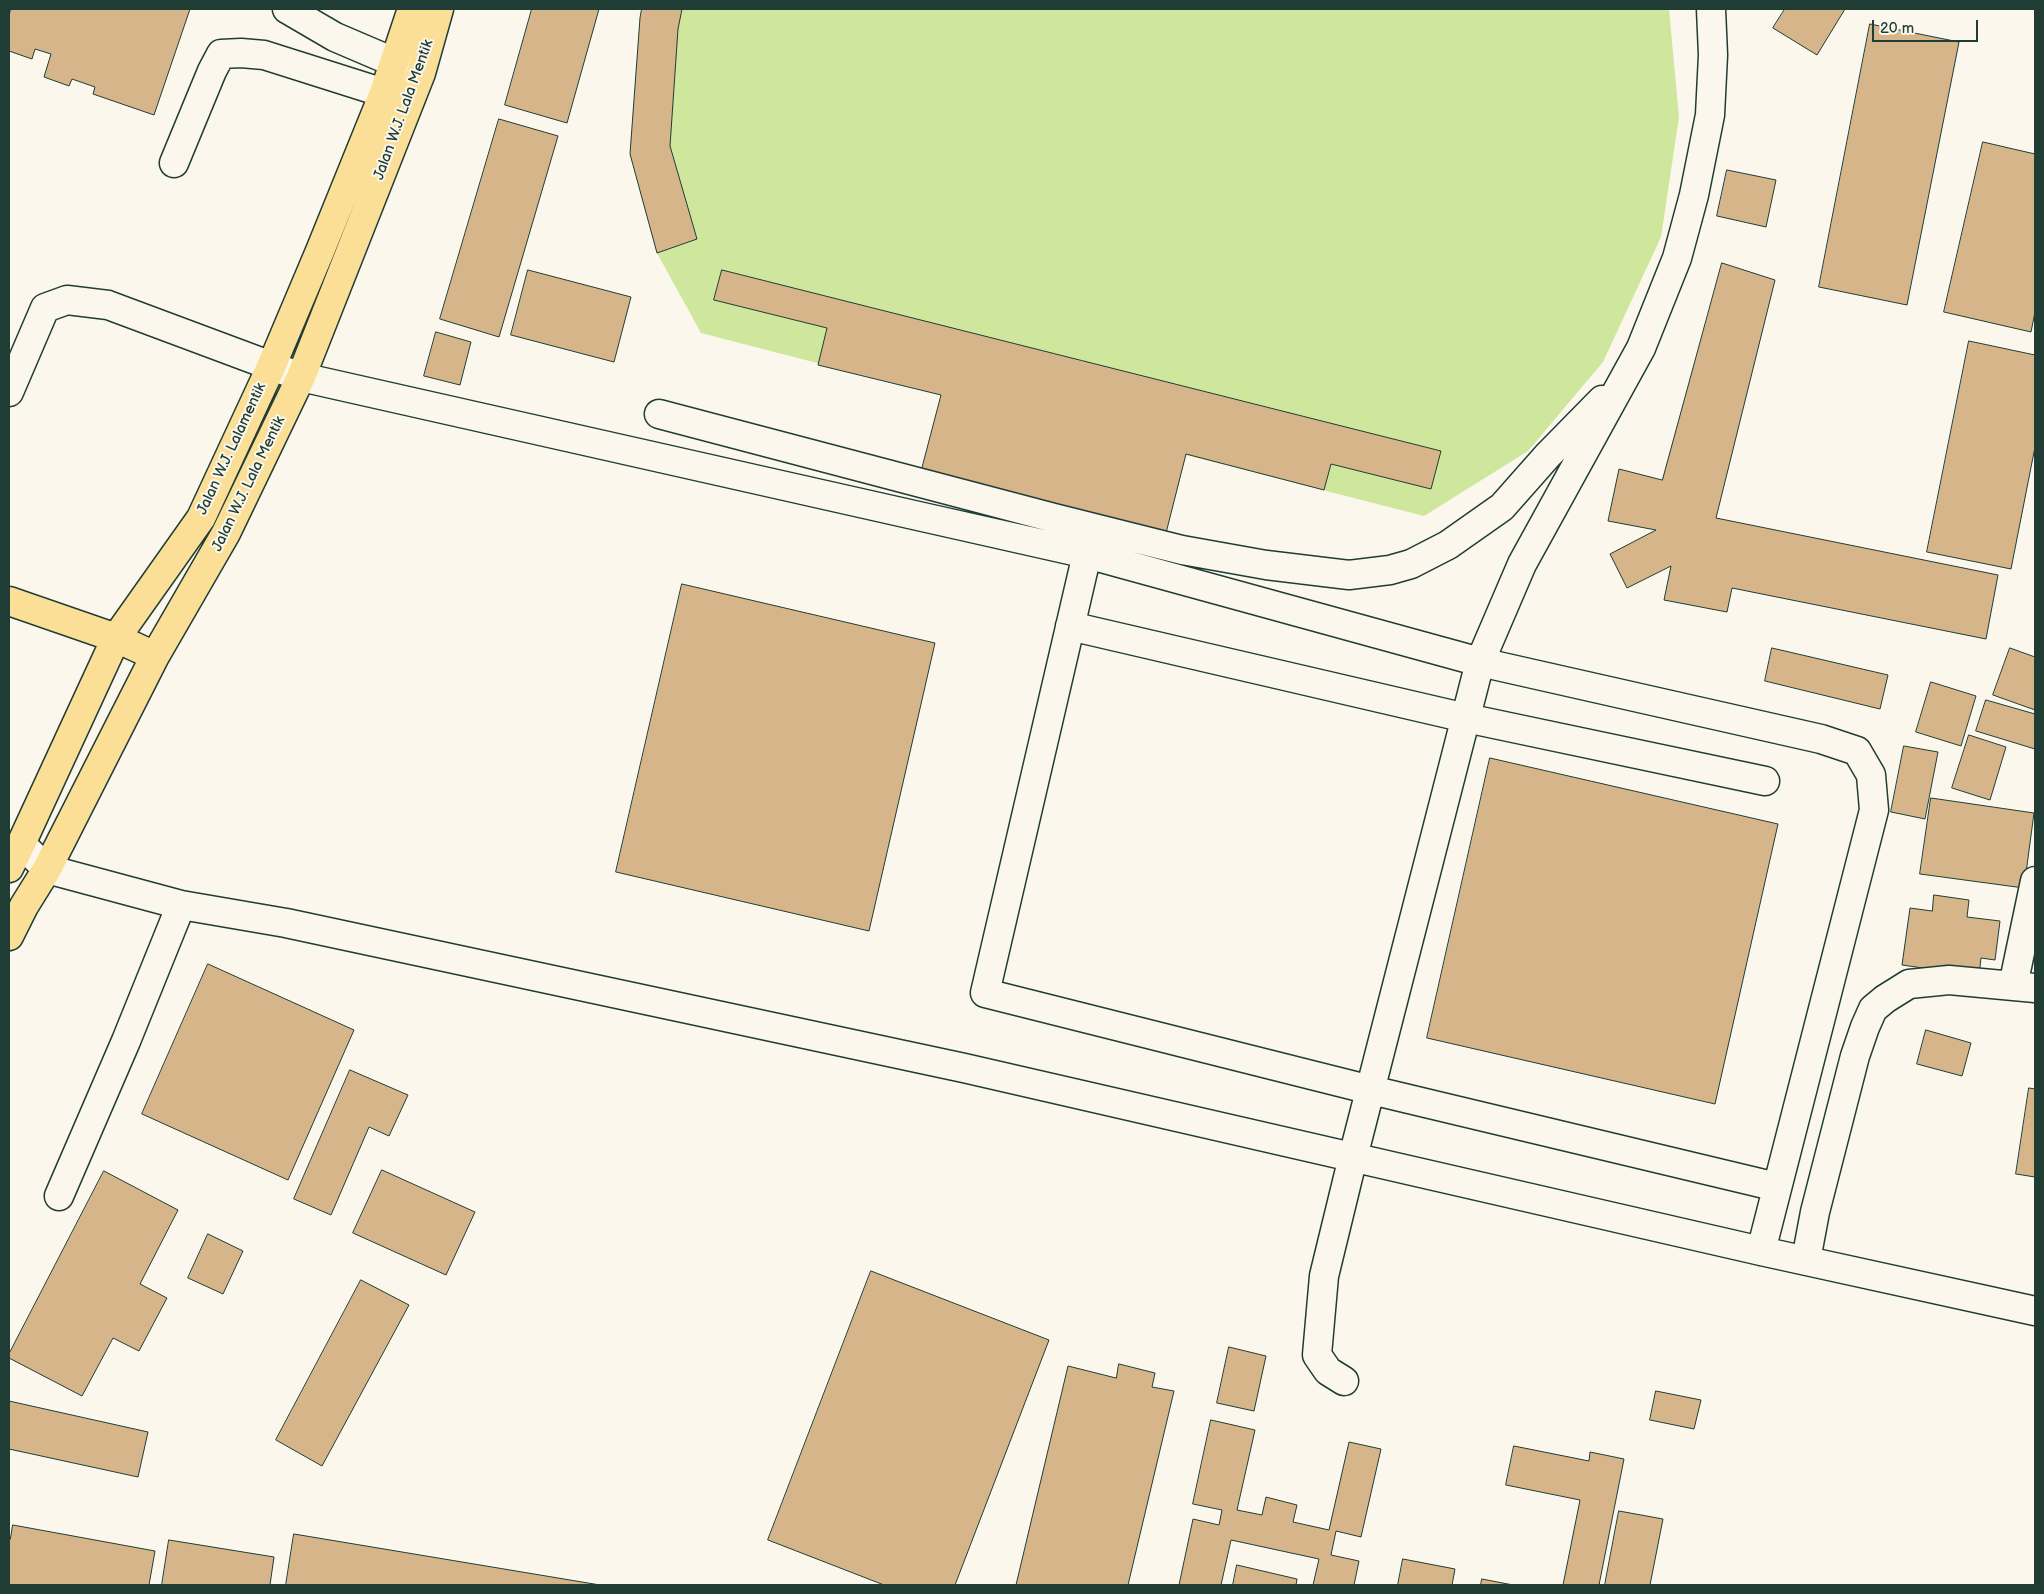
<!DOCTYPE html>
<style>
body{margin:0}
#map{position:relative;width:2044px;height:1594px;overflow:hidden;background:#fbf7ec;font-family:"Balsamiq Sans",sans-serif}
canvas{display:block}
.frame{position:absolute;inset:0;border:10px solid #1f3d34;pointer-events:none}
.scale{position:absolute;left:1872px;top:20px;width:106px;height:22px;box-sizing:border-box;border:2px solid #1f3d34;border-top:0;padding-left:6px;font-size:15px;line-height:18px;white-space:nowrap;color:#1f3d34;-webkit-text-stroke:4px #fbf7ec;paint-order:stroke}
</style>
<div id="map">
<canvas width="2044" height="1594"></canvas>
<div class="frame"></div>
<div class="scale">20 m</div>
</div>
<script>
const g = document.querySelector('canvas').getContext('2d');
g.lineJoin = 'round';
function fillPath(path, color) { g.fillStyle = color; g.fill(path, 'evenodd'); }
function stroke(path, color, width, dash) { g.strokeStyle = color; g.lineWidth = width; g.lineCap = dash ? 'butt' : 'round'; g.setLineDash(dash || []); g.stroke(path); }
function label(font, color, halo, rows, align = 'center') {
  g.font = font + ' "Balsamiq Sans",sans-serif'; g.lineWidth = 4; g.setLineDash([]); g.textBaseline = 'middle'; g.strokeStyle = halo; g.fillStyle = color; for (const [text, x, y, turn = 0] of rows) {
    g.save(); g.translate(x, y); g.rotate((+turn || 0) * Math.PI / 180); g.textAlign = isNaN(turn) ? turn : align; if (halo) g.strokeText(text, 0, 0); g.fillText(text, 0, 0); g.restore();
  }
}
const green = new Path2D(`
 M642 9H1669L1679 117 1661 237 1603 362 1528 451 1424 516 1186 455 1175 498 930 438 941 395 701 333 657 253 630 154 640 18Z`);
const building = new Path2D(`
 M11 9H190L154 115 93 94 95 87 72 79 69 86 44 77 51 54 35 49 32 59 9 51V16Z
 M532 9H599L567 123 505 105Z
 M642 9H682L678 29 670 146 697 239 657 253 630 154 640 18Z
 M1785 9H1845L1817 55 1773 28Z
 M1870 24 1959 42 1907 305 1819 287Z
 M499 119 558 136 499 337 440 319Z
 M1983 142 2035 154V312L2031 332 1944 312Z
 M1727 170 1776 180 1766 227 1717 216Z
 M1722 263 1775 280 1716 518 1998 575 1986 639 1732 588 1727 612 1664 600 1671 566 1627 588 1610 554 1656 530 1608 521 1619 469 1662 480Z
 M528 270 631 297 614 362 511 335Z
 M722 270 1441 451 1431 489 1331 464 1324 490 1186 454 1165 537 920 475 941 395 818 365 827 328 714 300Z
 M436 332 471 342 460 385 424 376Z
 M1969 341 2035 355V447L2011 569 1927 552Z
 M682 584 935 643 869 931 616 872Z
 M1772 648 1888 675 1880 709 1765 681Z
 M2010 648 2035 657V710L1993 695Z
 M1931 682 1976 696 1961 746 1916 732Z
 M1986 700 2035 714V749L1976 731Z
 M1969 735 2006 747 1990 800 1952 788Z
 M1904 746 1938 752 1925 819 1891 812Z
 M1490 758 1778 824 1715 1104 1427 1038Z
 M1931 798 2034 813 2024 888 1920 874Z
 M1934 895 1969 900 1967 917 2000 921 1995 960 1981 958 1979 976 1902 965 1910 908 1932 911Z
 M208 964 354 1030 288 1180 142 1114Z
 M1926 1030 1971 1043 1962 1076 1917 1064Z
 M350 1070 408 1095 389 1136 369 1127 331 1215 294 1199Z
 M2029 1088 2035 1089V1177L2016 1174Z
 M382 1170 475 1212 446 1275 353 1233Z
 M104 1171 178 1210 140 1284 167 1298 139 1351 113 1338 82 1396 9 1358V1354Z
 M208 1234 243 1251 223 1294 188 1278Z
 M871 1271 1049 1340 955 1585H884L768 1540Z
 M361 1280 409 1305 322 1466 276 1440Z
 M1229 1347 1266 1356 1254 1411 1217 1403Z
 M1119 1364 1155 1373 1152 1387 1174 1391 1128 1585H1016L1068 1366 1116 1378Z
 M1656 1391 1701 1400 1694 1429 1650 1420Z
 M9 1401 148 1432 138 1477 9 1449Z
 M1211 1420 1255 1430 1237 1510 1262 1515 1266 1497 1297 1505 1293 1522 1329 1530 1349 1442 1381 1449 1361 1537 1336 1531 1331 1555 1359 1561 1354 1585H1313L1319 1559 1231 1540 1221 1585H1179L1193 1519 1219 1525 1222 1510 1193 1504Z
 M1514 1446 1589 1461 1590 1452 1624 1459 1599 1585H1563L1580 1500 1506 1485Z
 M1619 1511 1663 1519 1650 1585H1605Z
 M13 1525 155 1551 149 1585H9V1538L10 1539Z
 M294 1534 600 1585H286Z
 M169 1540 274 1557 270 1585H162Z
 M1403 1559 1455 1569 1452 1585H1398Z
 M1237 1565 1297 1579 1296 1585H1233Z
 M1482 1579 1513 1585H1481Z`);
const minor = new Path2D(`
 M287 9 335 37 417 72
 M1711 9 1713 55 1710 115 1694 195 1677 258 1641 348 1522 564 1480 662 1087 554 985 993 1371 1090 1777 1187
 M174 163 212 71 221 54 241 53 264 55 384 93 406 104
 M9 392 45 308 67 300 108 305 301 377 1087 554
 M659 414 1054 518 1182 550 1266 565 1349 575 1390 570 1411 564 1448 545 1502 507 1548 455 1602 400
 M1070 626 1466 718 1765 781
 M21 844 47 869 181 905 286 923 964 1068 1761 1251 2035 1311
 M2013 986 2035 881
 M59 1196 126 1041 181 905
 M1806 1260 1815 1212 1855 1056 1865 1027 1873 1009 1885 999 1909 984 1949 980 2035 988
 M1344 1381 1328 1371 1317 1355 1324 1276 1353 1157 1480 662 1821 739 1857 751 1871 775 1874 810 1761 1251`);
const major = new Path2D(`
 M9 601 116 638 155 656
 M9 868 21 844 116 638 201 518 271 367 320 251 384 93 412 9
 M9 936 24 906 47 869 155 656 226 533 301 377 421 73 439 9`);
const streetNames = [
 ["Jalan W.J. Lala Mentik",404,110,-70],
 ["Jalan W.J. Lalamentik",232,449,-65],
 ["Jalan W.J. Lala Mentik",249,484,-64]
];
fillPath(green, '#cee79d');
fillPath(building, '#d7b58a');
stroke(building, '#1f3d34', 1);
stroke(minor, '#1f3d34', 31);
stroke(major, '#1f3d34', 31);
stroke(minor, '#fbf7ec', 28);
stroke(major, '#fbdf96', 28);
label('15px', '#1f3d34', '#fbf7ec', streetNames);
</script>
